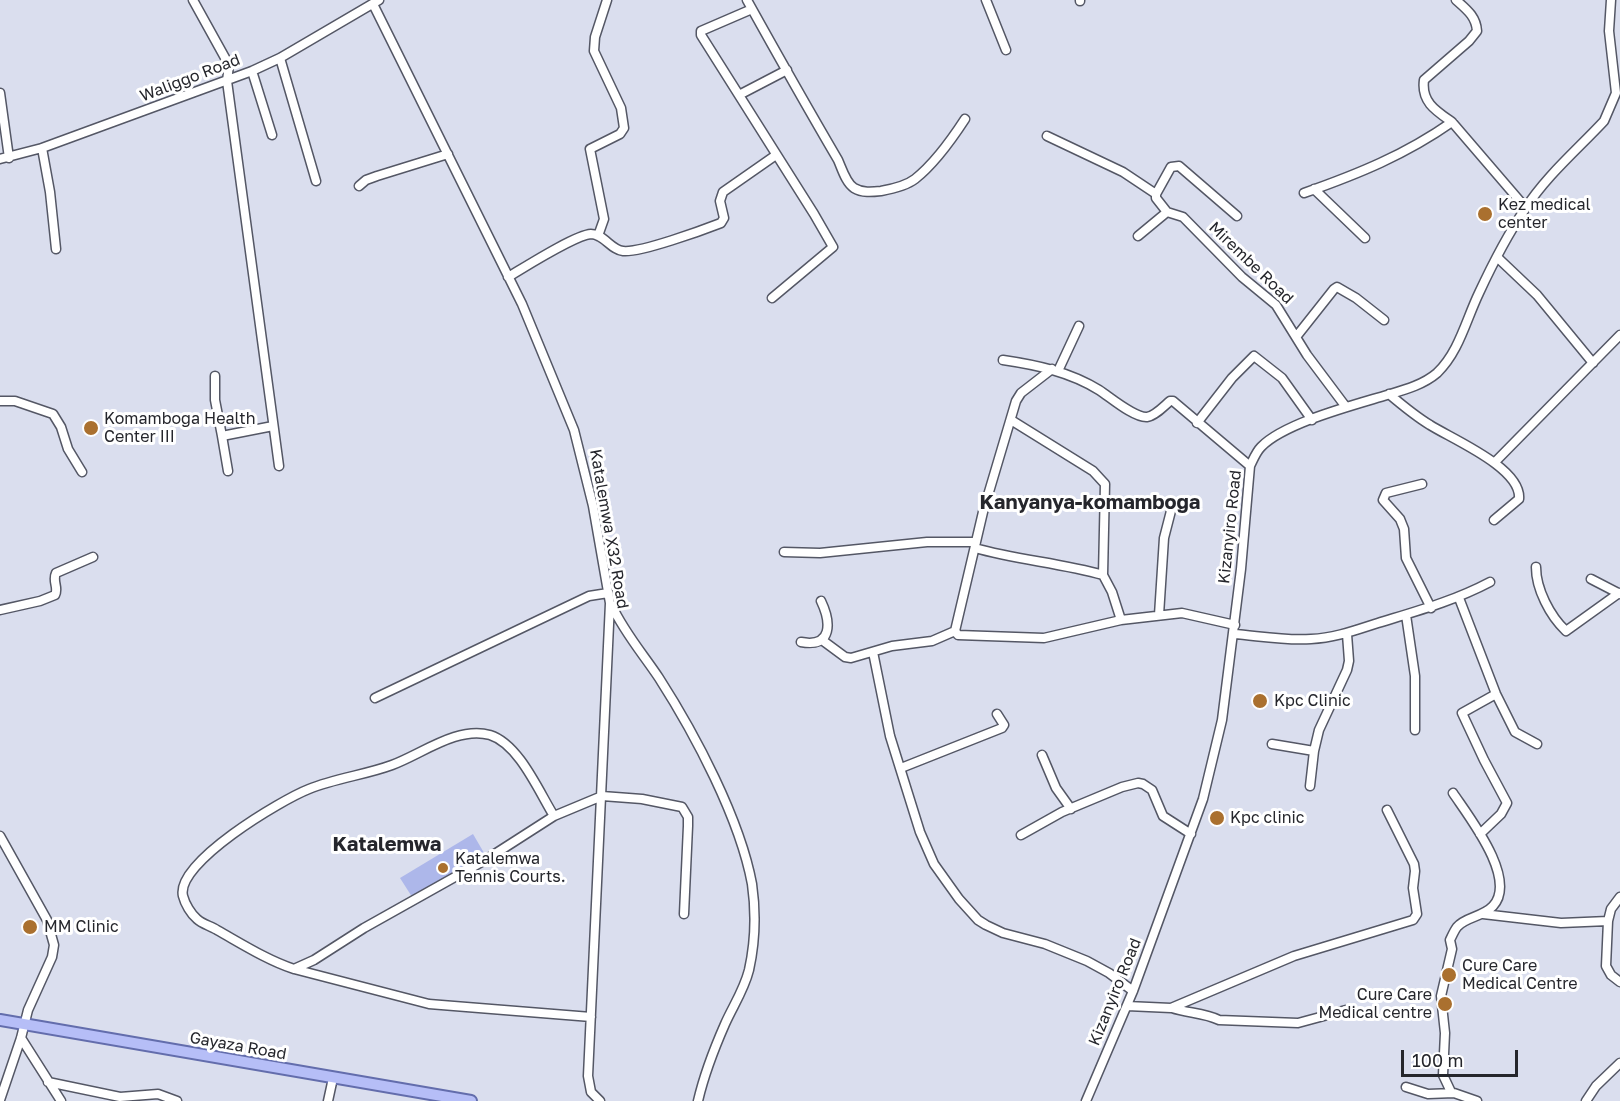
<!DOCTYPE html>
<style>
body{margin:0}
#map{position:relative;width:1620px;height:1101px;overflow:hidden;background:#dadeee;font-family:"Golos Text",sans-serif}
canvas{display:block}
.scale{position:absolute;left:1401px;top:1050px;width:117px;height:27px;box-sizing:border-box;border:3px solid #25262c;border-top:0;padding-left:8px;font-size:18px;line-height:21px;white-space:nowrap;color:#25262c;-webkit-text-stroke:4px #fff;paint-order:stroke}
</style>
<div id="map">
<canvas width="1620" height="1101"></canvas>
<div class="scale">100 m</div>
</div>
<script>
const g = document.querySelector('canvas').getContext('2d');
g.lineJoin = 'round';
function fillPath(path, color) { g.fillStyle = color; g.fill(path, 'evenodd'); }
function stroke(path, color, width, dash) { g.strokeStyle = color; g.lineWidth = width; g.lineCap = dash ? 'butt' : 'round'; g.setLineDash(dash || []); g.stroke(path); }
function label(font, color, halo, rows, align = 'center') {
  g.font = font + ' "Golos Text",sans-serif'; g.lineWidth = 6; g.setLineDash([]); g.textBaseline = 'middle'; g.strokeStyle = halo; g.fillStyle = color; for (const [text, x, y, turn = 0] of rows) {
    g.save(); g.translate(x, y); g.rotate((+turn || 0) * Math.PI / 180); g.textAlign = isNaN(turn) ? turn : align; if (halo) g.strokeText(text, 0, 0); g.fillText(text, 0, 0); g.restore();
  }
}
const green = new Path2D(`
 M473 834 487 858 414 900 400 878Z`);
const minor = new Path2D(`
 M193 0 229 65 227 81 279 466
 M747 0C777 54 807 107 838 160 842 169 846 183 854 188 862 193 872 192 881 191 892 189 906 186 915 179 934 164 952 139 965 119
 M986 0 1006 50
 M1080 0V1
 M373 4 522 304 574 430 593 506 610 603 588 1076 591 1092 600 1101
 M752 9 701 31V35L814 214 833 247 772 298
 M280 58 316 181
 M252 71 272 135
 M0 93 9 158
 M739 95 787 70
 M1452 122C1436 111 1421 102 1424 80L1469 41 1477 31C1476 16 1466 9 1456 0
 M1047 136 1123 172 1156 194
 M42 148 50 192 56 249
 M0 159 42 148 252 71 280 58 379 0
 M359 186 366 180 377 176 448 154
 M1314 189 1365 238
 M1304 193C1358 174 1405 155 1452 122L1525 207
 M1167 212 1156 198V194L1171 167 1179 166 1237 216
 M598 236 604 219 590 149 620 134 624 128 621 108 594 51 595 37 607 0
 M1138 236 1167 212 1183 217 1242 277 1276 305 1307 355 1346 407
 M1498 258 1537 295 1593 363
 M508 277C525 267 575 235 591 234 604 234 611 250 623 251 640 253 703 230 721 223L724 218 720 201 723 192 776 155
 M1296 337 1334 289 1337 287 1356 298 1384 320
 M1003 360C1037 365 1070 372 1099 390 1110 397 1134 418 1147 417 1155 416 1164 406 1170 401H1173L1250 466
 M1058 371 1079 326
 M215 376V400L222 436 273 426
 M1389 394C1402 405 1415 416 1430 425 1452 439 1522 468 1519 499L1494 520
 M0 401H15L53 414 61 427 68 449 82 472
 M1011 420 1093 471 1105 484 1103 575 1112 592 1121 620
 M1197 423 1232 378 1254 356 1282 378 1312 420
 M222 436 228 471
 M1495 462 1620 335
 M1422 484 1386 493 1383 500 1400 519 1404 529 1406 558 1431 608
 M975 548C1017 560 1061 563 1103 575
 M784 552 820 553 927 542H976
 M1536 567C1536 589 1550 616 1566 631L1619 593
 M1591 579 1620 594
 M1459 598 1496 694 1515 732 1537 744
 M612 606C624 632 643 654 659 678 695 734 740 819 752 884 756 912 755 943 749 970 744 990 733 1006 725 1024 714 1049 704 1075 698 1101
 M0 610 40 601 55 595C59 588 52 581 56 573L93 557
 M1159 615 1164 538 1172 507
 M1406 615 1415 676V730
 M955 631 958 635 1044 638 1121 620 1182 613 1235 625
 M955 631 983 512 1016 401 1021 393 1052 369
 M1234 634C1259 636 1286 641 1311 639 1335 638 1356 630 1378 623 1417 611 1454 601 1490 582
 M822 640 845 657 851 658 892 646 932 641 955 631
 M801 642C833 648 831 622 821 601
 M873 652 890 736 920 832 934 864 959 899 978 920 986 925 1003 933 1045 944 1087 961 1109 973 1133 991
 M375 698 589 596 608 593
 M1272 744 1314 751
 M1042 755 1056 788 1071 809
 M901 768 1002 728 1004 725 997 714
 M1310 786 1314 751 1319 730 1347 670 1349 661 1347 634
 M554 816C539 792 519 744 490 735 457 726 422 754 392 765 365 775 336 778 309 789 281 800 175 863 183 896 185 904 191 914 197 919 202 924 211 926 217 930 242 944 267 960 294 969L314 960 364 928 487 859 554 816 602 796 642 799 682 807 688 817V826L684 914
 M1480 834 1501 814 1507 803 1484 760 1462 713 1496 694
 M1021 835 1062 812 1122 787 1138 783 1143 784 1152 790 1163 816 1191 834
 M0 836 47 920 54 945 52 957 28 1010 21 1038 0 1100
 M1620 897 1611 909 1608 921 1606 966 1611 975 1620 982
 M1483 914 1561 923 1608 921
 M294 969 429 1004 591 1017
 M1127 1006 1171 1008 1294 956 1413 920 1417 914 1413 888 1415 871 1414 864 1387 810
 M1172 1008C1187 1013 1205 1013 1219 1020L1298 1023 1346 1010
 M21 1038 61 1101
 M48 1082 120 1097 158 1094 177 1101
 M1406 1087 1428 1094 1454 1093 1477 1101
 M1451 1092 1443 1075 1445 1033 1441 996 1452 949 1450 940C1452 936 1454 931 1457 927 1465 917 1483 917 1493 906 1518 879 1469 817 1453 793
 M328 1101 333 1078
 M1086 1101 1133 991 1203 799 1222 720 1241 569 1250 466C1253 460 1256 452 1261 447 1284 423 1354 405 1387 395 1404 390 1423 385 1437 373 1459 352 1466 320 1479 293 1492 265 1508 234 1525 209 1546 176 1578 149 1604 121L1616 93 1609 31 1611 0
 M1586 1101 1596 1086 1620 1063`);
const major = new Path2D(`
 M0 1020 471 1101`);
const markers = [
 [1485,214,8,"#aa702f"],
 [91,428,8,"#aa702f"],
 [1260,701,8,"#aa702f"],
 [1217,818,8,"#aa702f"],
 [443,868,6,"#aa702f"],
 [30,927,8,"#aa702f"],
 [1449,975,8,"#aa702f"],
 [1445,1004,8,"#aa702f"]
];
const streetNames = [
 ["Waliggo Road",190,78,-21],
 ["Mirembe Road",1251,263,44],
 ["Kizanyiro Road",1230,527,-84],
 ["Katalemwa X32 Road",609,529,80],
 ["Kizanyiro Road",1115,992,-68],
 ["Gayaza Road",238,1046,10]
];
const poiNames = [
 ["Kez medical",1498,205],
 ["center",1498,223],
 ["Komamboga Health",104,419],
 ["Center III",104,437],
 ["Kpc Clinic",1274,701],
 ["Kpc clinic",1230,818],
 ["Katalemwa",455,859],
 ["Tennis Courts.",455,877],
 ["MM Clinic",44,927],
 ["Cure Care",1462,966],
 ["Medical Centre",1462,984],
 ["Cure Care",1432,995,"right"],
 ["Medical centre",1432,1013,"right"]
];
const quarterNames = [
 ["Kanyanya-komamboga",1090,503],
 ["Katalemwa",387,845]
];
fillPath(green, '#adb7ea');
stroke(minor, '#545765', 11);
stroke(major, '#636dac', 14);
stroke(minor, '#fff', 8);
stroke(major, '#b6bef7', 10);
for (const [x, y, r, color] of markers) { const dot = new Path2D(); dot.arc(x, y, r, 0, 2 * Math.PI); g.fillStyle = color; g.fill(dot); stroke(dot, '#fff', 2); }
label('16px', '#25262c', '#fff', streetNames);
label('16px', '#25262c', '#fff', poiNames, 'left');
label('bold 20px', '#25262c', '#fff', quarterNames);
</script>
